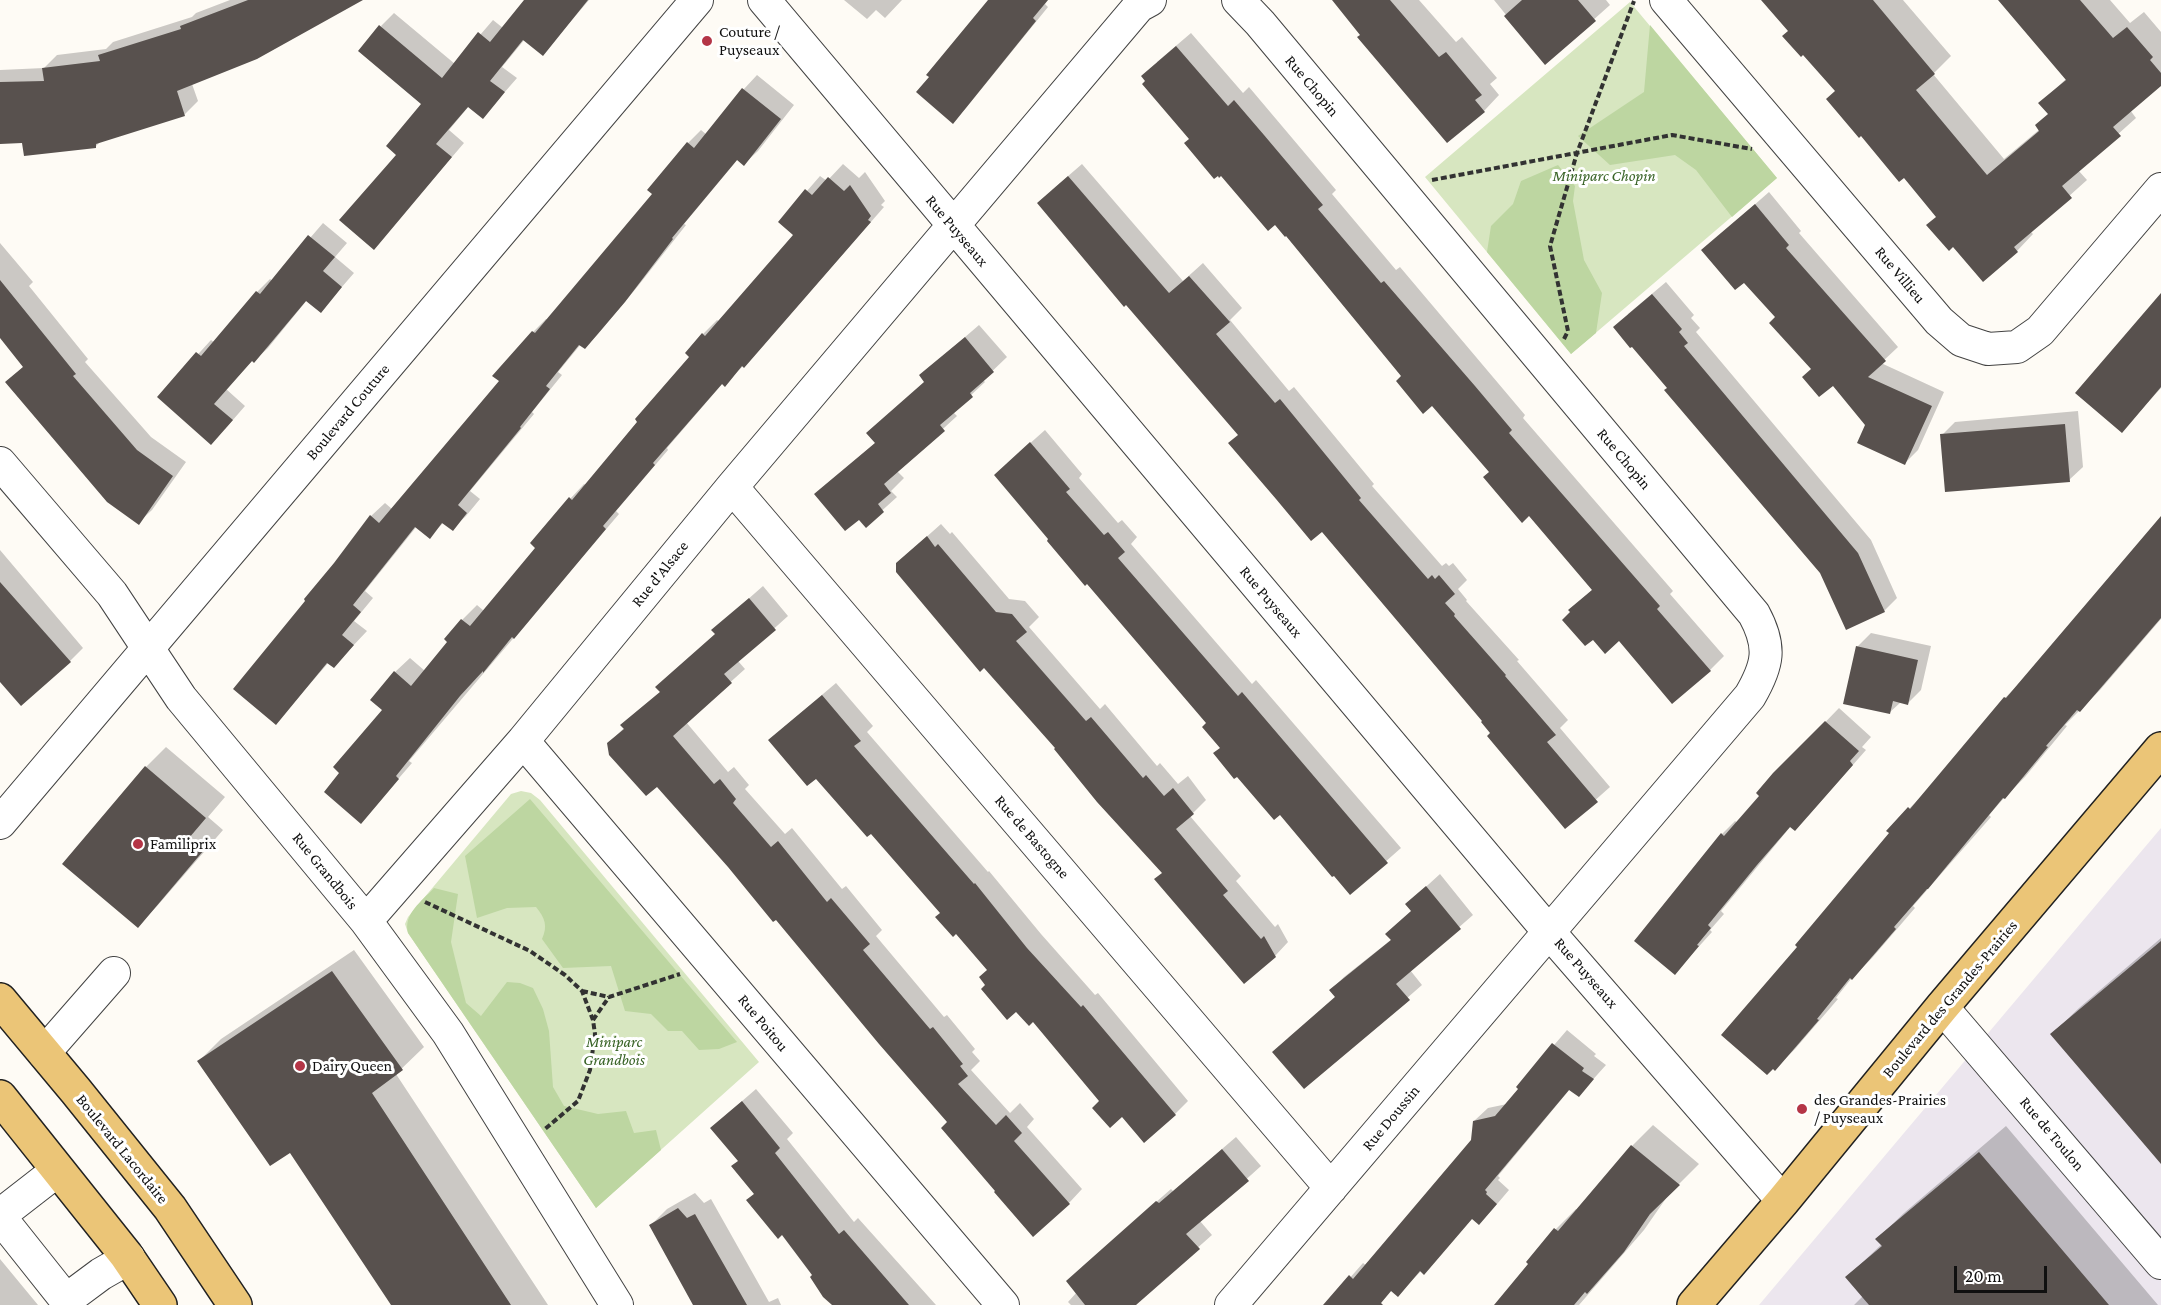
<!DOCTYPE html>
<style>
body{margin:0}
#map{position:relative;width:2161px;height:1305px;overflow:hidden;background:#fefbf5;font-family:"Crimson Pro",serif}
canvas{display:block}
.scale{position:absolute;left:1954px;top:1266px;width:93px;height:27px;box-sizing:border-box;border:3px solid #101010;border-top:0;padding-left:8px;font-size:18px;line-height:21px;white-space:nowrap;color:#101010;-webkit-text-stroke:4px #fff;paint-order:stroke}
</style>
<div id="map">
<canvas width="2161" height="1305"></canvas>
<div class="scale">20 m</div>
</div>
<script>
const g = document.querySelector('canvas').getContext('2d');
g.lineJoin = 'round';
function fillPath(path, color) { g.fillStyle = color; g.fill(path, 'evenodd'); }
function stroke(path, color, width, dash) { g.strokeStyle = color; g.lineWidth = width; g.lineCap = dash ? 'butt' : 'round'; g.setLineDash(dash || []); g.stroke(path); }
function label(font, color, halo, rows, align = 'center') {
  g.font = font + ' "Crimson Pro",serif'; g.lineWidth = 6; g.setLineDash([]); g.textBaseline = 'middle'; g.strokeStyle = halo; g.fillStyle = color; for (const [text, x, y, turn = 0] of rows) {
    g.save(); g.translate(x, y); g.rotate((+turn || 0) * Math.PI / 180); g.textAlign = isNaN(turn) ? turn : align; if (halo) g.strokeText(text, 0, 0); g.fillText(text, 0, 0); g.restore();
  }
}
const industrial = new Path2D(`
 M2161 828V1305H1759Z`);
const green = new Path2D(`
 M1630 2 1777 178 1571 354 1425 177Z
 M521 791 531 793 540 800 759 1062 596 1208 408 933 405 924 408 917 511 794Z`);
const forest = new Path2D(`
 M1650 25 1777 178 1732 217 1696 170 1675 155 1610 165 1578 136 1644 92Z
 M1558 165 1575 186 1573 201 1584 260 1602 293 1596 333 1571 354 1487 252 1491 226 1513 204 1521 181Z
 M530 799 737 1042 719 1049 699 1050 682 1031H668L651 1014 625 1011 611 966 563 968 542 939C548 926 545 918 536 907L507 908 477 918 465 856Z
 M434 888 458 894 451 942 466 1003 481 1016 507 982 520 983 533 988 543 1009 549 1031 553 1087 564 1106 598 1114 626 1111 634 1133 656 1130 661 1150 596 1208 408 933C403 914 422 901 434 888Z`);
const shadow = new Path2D(`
 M230 0H360L192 84 198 101 184 115 101 141 96 146 23 142H0V70L44 68 57 55 106 49 113 42 192 17 196 13Z
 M526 0H589L543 54 525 39 502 67 517 78 483 117 469 106 449 130 464 143 374 248 398 155 423 104 381 26 394 13 455 64 493 20 503 28Z
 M844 0H902L885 18 876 10 867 19Z
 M990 0H1048L1045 4 1048 7 966 108 953 121Z
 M1334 0H1419L1456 42 1462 37 1497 78 1490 84 1499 95 1484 111 1362 35Z
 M1494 0H1606L1610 5 1545 63Z
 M1764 0H1903L1951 56 1933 74 2004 159 2040 129 2049 114 2040 103 2066 79 2000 0H2110L2130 23 2144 12 2161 32V83L2130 110 2136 118 2078 170 2087 180 2030 231 2033 234 2017 251 1953 245 1938 216Z
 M1191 33 1243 93 1249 87 1336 190 1332 194 1396 270 1400 267 1525 415 1523 418 1673 591 1670 594 1724 656 1710 670 1619 639 1570 610 1593 589 1433 404 1403 375 1286 234 1191 138 1157 62Z
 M757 75 794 105 758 151 744 164 738 159 684 224 686 225 638 286 598 334 585 347 581 344 558 372 562 375 532 412 534 414 470 491 480 499 466 516 452 529 444 522 429 537 417 526 365 591 373 598 354 621 367 631 334 666 329 662 276 723 307 600 371 516 385 503 392 509 501 381 533 332 546 319 548 320 654 194 688 143 701 130 707 135 744 89Z
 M843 164 859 178 865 172 885 201 881 205 884 207 758 351 724 385 723 383 667 448 668 450 616 511 619 514 409 761 412 763 361 822 384 710 395 672 410 658 425 671 450 642 446 639 462 620 477 605 484 611 537 547 570 499 584 484 586 485 691 356 703 334 717 320 720 322 795 235 780 222 820 176 827 181Z
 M1082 164 1183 281 1203 263 1242 308 1230 320 1289 391 1294 387 1374 484 1372 486 1442 566 1446 563 1449 566 1453 563 1467 580 1458 589 1467 600 1466 601 1519 660 1517 661 1568 720 1560 728 1610 787 1565 827 1484 721 1239 434 1052 190Z
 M1769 192 1801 231 1799 233 1898 347 1881 363 1944 392 1918 450 1905 463 1867 425 1833 384 1813 369 1777 317 1744 281 1703 250Z
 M323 223 347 243 335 257 354 273 321 311 307 300 268 348 254 361 253 360 226 389 245 406 225 429 159 397 211 340 215 343 257 292 270 279 273 281Z
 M0 243 33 282 29 286 88 359 85 362 151 437 186 462 152 510 138 523 7 382 24 366 0 336Z
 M1666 282 1694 315 1691 318 1700 328 1696 332 1871 540 1897 598 1884 611 1822 573 1669 388 1628 314Z
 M2161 295V388L2122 431Z
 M979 325 1007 357 983 380 985 382 953 412 957 416 897 471 904 478 891 491 897 497 866 525 859 518 816 495 876 442 926 381 921 375Z
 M2078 411 2083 467 2069 480 1942 435 1955 422Z
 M1045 430 1082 474 1079 478 1118 523 1122 520 1137 537 1131 544 1252 684 1256 680 1401 848 1350 893 1221 747 1208 723 1050 539 1009 462Z
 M2161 519V619L2100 690 2065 725 2067 726 2025 777 2004 798 1989 815 1991 817 1913 906 1915 908 1872 958 1851 979 1836 998 1838 999 1795 1049 1775 1069 1799 947 1891 833 1888 831 1929 788 2005 698 2026 677Z
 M941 524 950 534 952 532 1009 599 1025 601 1039 617 1029 627 1100 709 1105 704 1157 766 1160 763 1178 784 1188 776 1206 800 1190 816 1241 876 1236 881 1275 927 1278 924 1288 942 1275 956 1164 872 897 563Z
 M0 550 83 648 70 661 0 680Z
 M763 586 788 616 738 661 745 669 686 722 728 772 734 767 749 785 745 789 785 834 792 828 842 889 846 886 882 930 876 936 944 1017 947 1015 975 1049 972 1052 980 1061 971 1070 1010 1113 1020 1103 1034 1119 1027 1127 1082 1189 1069 1203 997 1191 949 1122 776 917 657 785 608 744 624 728 636 712 661 691 716 634 713 630Z
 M1871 633 1931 646 1921 690 1908 703 1901 702 1889 713 1857 647Z
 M836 683 873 726 867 732 988 872 989 871 1041 934 1095 995 1098 993 1188 1101 1175 1114 1122 1115 1101 1101 1033 1020 1016 1010 987 984 989 970 784 727Z
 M1839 708 1871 737 1862 747 1866 750 1808 816 1791 826 1721 911 1724 914 1710 930 1712 932 1675 973 1722 834 1735 821 1738 823 1761 796 1775 774Z
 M166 747 225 797 208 817 223 830 158 905 138 926 146 767Z
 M1440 874 1473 915 1410 970 1422 985 1305 1087 1288 1038 1336 996 1331 990 1344 977 1392 939 1413 910 1407 904Z
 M2161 938V1162L2052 1034 2079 1008Z
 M354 950 424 1047 396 1074 548 1305H393L290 1151 199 1061 221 1039Z
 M1567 1030 1596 1054 1594 1056 1606 1065 1579 1095 1570 1089 1498 1176 1500 1178 1498 1180 1509 1190 1492 1210 1479 1223 1472 1218 1398 1295 1392 1290 1379 1305H1326L1363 1263 1367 1266 1472 1141 1474 1121 1488 1108 1507 1104 1520 1089 1518 1087Z
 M756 1089 793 1133 787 1139 854 1222 858 1218 936 1305H834L783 1233 748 1200 755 1193 739 1160 726 1115Z
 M1653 1125 1699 1164 1669 1194 1644 1230 1579 1305H1497L1531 1264 1528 1262 1556 1229 1576 1209 1577 1210 1632 1146Z
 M2006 1126 2158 1305H1854L1863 1296 1847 1277 1882 1244 1877 1239 1904 1213Z
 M1236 1137 1261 1166 1200 1221 1212 1235 1133 1305H1071L1068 1302 1077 1292 1082 1267 1171 1189 1173 1191Z
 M695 1193 704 1203 711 1199 769 1302 778 1298 781 1305H695L651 1225 667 1209Z
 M0 1259 38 1305H0Z`);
const building = new Path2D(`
 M248 0H363L257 59 177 91 185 116 96 144V148L24 156 22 143 0 144V82L44 81 42 68 100 61 98 55 181 29 180 26Z
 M524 0H588L543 56 523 40 490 81 505 92 483 119 468 107 436 144 452 157 374 250 339 220 396 155 386 146 421 104 358 51 379 25 442 78 478 32 490 42Z
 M988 0H1048L1033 18 1036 21 953 124 916 92 929 77 926 75Z
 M1332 0H1390L1439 57 1446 52 1482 95 1475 100 1485 112 1447 143 1357 37 1360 35Z
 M1522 0H1578L1596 21 1545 65 1504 16Z
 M1761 0H1873L1935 74 1916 90 1987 175 2039 131 2035 125 2048 114 2038 103 2066 80 1998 0H2080L2113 38 2127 27 2153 57 2150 60 2161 73V86L2113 127 2121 136 2062 186 2072 198 2014 247 2018 252 1983 282 1953 247 1949 251 1926 225 1936 217 1904 178 1899 182 1861 136 1859 138 1826 99 1835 91 1803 55 1801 57 1782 36 1788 31Z
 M1176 46 1228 106 1234 100 1264 135 1323 205 1318 209 1381 283 1384 281 1475 386 1512 430 1509 433 1660 606 1657 609 1711 671 1672 704 1619 641 1605 654 1593 640 1585 646 1562 620 1570 612 1568 610 1592 590 1529 516 1522 523 1483 477 1489 472 1432 406 1423 414 1396 381 1401 376 1286 236 1285 237 1275 225 1268 231 1221 176 1219 178 1218 176 1214 179 1184 143 1189 139 1142 84 1145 81 1141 76Z
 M742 88 781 119 744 166 737 160 672 238 673 239 625 302 585 349 579 345 546 386 550 389 520 427 521 428 458 505 467 513 453 531 442 523 430 539 415 527 353 605 361 612 342 635 354 645 334 668 327 663 276 725 233 689 305 601 304 599 334 563 370 515 379 523 499 381 492 376 532 331 535 333 652 194 647 190 687 142 694 148Z
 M1068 176 1169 293 1189 276 1230 322 1216 334 1275 403 1280 399 1361 498 1359 500 1428 579 1432 575 1435 579 1439 575 1455 594 1445 603 1455 614 1454 616 1506 675 1505 676 1556 735 1547 742 1598 802 1565 829 1487 736 1490 733 1481 722 1482 721 1322 532 1311 541 1276 499 1228 443 1238 435 1126 305 1124 307 1037 203Z
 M828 177 844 191 850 185 871 216 868 220 871 222 744 368 742 366 725 387 722 384 653 463 655 465 603 526 606 529 514 639 512 637 483 673V671L460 696 396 776 399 779 361 824 324 792 339 773 333 767 382 710 370 700 394 671 411 686 447 642 444 639 461 619 470 626 535 548 530 543 569 497 572 500 637 422 635 419 689 357 685 353 702 333 705 336 793 235 778 222 805 189 812 195Z
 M1755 204 1789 245 1786 248 1886 361 1868 377 1932 406 1905 465 1857 443 1865 425 1833 386 1819 397 1802 377 1811 369 1769 323 1775 317 1744 283 1735 290 1701 250Z
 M308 235 335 257 323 271 342 287 321 313 306 301 254 363 252 361 214 404 233 420 211 445 157 397 196 352 201 356 256 291 260 294Z
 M0 280 76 374 73 376 137 450 173 476 139 525 107 502 5 382 23 367 0 338Z
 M2161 293V387L2122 433 2075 393Z
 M1652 294 1682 329 1679 332 1688 343 1684 346 1858 553 1885 612 1846 630 1820 573 1664 390 1667 388 1632 347 1630 348 1613 327Z
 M965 337 994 372 970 393 973 397 940 425 945 431 884 484 891 493 878 504 884 512 866 528 859 520 845 531 814 494 875 443 866 433 924 382 919 375Z
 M2065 424 2070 482 1945 492 1940 434Z
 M1030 442 1070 489 1066 492 1104 535 1108 532 1125 552 1118 558 1238 696 1242 692 1388 863 1350 895 1334 876 1332 877 1280 815 1274 820 1237 777 1234 779 1213 753 1220 748 1202 727 1206 723 1087 584 1085 586 1047 541 1048 539 994 475Z
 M2161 516V618L2080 712 2077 710 2046 746 2048 747 2005 799 2003 798 1928 889H1927L1894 927 1896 929 1852 980 1850 978 1817 1019 1819 1020 1775 1071 1773 1069 1767 1075 1721 1035 1797 947 1795 945 1889 833 1886 831 1908 807 1910 809 2004 697 2006 698Z
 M927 536 935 547 938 544 996 612 1012 614 1027 632 1016 641 1086 721 1091 717 1143 778 1146 775 1164 796 1173 788 1194 814 1176 829 1228 891 1223 895 1261 939 1264 936 1276 957 1244 984 1154 879 1162 873 1097 802 1054 749 1055 748 984 668 980 672 896 572V563Z
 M0 582 71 662 21 706 0 682Z
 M749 598 776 630 724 674 732 683 673 736 714 784 720 779 736 799 733 803 771 847 778 841 827 902 831 898 870 944 863 950 930 1029 933 1027 963 1064 960 1066 968 1076 958 1084 996 1125 1006 1115 1022 1133 1014 1141 1070 1204 1033 1237 994 1192 995 1191 941 1128 947 1122 879 1044 776 920 773 922 728 867 657 787 646 796 609 755 607 743 624 729 620 725 660 692 655 687 715 634 711 630Z
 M1856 646 1918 660 1908 705 1893 701 1890 714 1843 704Z
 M822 695 861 741 854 746 974 884 975 883 1027 948 1081 1007 1083 1005 1176 1115 1144 1143 1122 1117 1110 1128 1092 1108 1099 1101 1033 1022 1029 1026 1016 1012 1007 1020 981 989 985 985 979 977 987 970 956 934 953 937 935 917 940 913 871 834 867 837 816 779 807 786 768 740Z
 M1825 721 1859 751 1850 761 1853 765 1795 831 1790 827 1757 865 1708 925 1711 928 1697 945 1699 946 1675 975 1634 941 1721 833 1724 836 1759 796 1756 793 1773 773Z
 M145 766 206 818 189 838 204 850 138 928 62 864Z
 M1426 886 1461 929 1396 984 1410 1000 1304 1089 1272 1052 1335 997 1329 990 1391 940 1385 934 1411 911 1405 904Z
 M2161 941V1164L2050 1034Z
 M332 971 403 1070 372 1093 511 1305H391L290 1153 270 1166 197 1061Z
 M1552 1043 1584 1068 1582 1071 1594 1079 1579 1097 1569 1090 1485 1190 1487 1192 1486 1194 1497 1204 1479 1225 1472 1219 1424 1275 1420 1271 1398 1297 1391 1291 1381 1303 1383 1305H1323L1349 1275 1353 1279 1471 1140 1473 1121 1495 1116 1518 1089 1516 1087Z
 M742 1101 780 1148 775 1153 839 1234 844 1230 909 1305H832L823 1297 810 1277 812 1275 782 1235 778 1239 746 1200 754 1194 731 1166 738 1161 710 1128Z
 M1631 1145 1680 1185 1650 1214 1624 1252 1587 1294 1585 1292 1574 1305H1494L1528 1264 1526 1262 1554 1228 1558 1231Z
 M1222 1149 1249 1181 1186 1234 1200 1249 1136 1305H1085L1066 1281 1156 1201 1159 1203Z
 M1979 1152 2109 1305H1869L1845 1277 1882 1246 1875 1239Z
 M678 1208 687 1218 695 1214 747 1305H693L649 1225Z`);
const path = new Path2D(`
 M1432 180 1672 135 1752 149
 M1564 339 1568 331 1550 246 1577 153 1634 1
 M425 902 530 951 565 975 582 991 593 1020 595 1034 590 1070 578 1101 545 1129
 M582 991 609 997 680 974
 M593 1020 609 997`);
const minor = new Path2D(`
 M764 0 1549 932 1783 1201
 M1666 0 1939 321 1961 340 1988 349 2017 347 2040 331 2161 189
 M0 463 112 594 181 698 366 921 448 1033 617 1305
 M732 487 1331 1188
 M523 741 1003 1305
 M0 823 697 0
 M366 921 523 741 732 487 1139 6 1150 0
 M1942 1007 2161 1263
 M44 1053 114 973
 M0 1215 58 1170
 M0 1217 66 1300 101 1274 129 1258
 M1231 1305 1750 696C1768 665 1772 647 1754 614L1260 23 1238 0`);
const major = new Path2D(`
 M0 1000 76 1091 170 1208 235 1305
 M0 1097 126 1255 160 1305
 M1694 1305 1783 1201 1942 1007 2161 749`);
const markers = [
 [707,41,6,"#b43546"],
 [138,844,6,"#b43546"],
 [300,1066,6,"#b43546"],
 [1802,1109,6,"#b43546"]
];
const poiNames = [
 ["Couture /",719,32],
 ["Puyseaux",719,50],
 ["Familiprix",150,844],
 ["Dairy Queen",312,1066],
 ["des Grandes-Prairies",1814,1100],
 ["/ Puyseaux",1814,1118]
];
const streetNames = [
 ["Rue Chopin",1312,86,50],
 ["Rue Puyseaux",957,231,50],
 ["Rue Villieu",1900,275,50],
 ["Boulevard Couture",348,412,-50],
 ["Rue Chopin",1624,459,50],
 ["Rue d'Alsace",660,574,-51],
 ["Rue Puyseaux",1271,602,50],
 ["Rue de Bastogne",1032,837,49],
 ["Rue Grandbois",325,871,51],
 ["Rue Puyseaux",1586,973,49],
 ["Boulevard des Grandes-Prairies",1950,999,-50],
 ["Rue Poitou",763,1023,50],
 ["Rue Doussin",1391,1118,-50],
 ["Rue de Toulon",2052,1134,50],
 ["Boulevard Lacordaire",122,1149,51]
];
const parkNames = [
 ["Miniparc Chopin",1604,176],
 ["Miniparc",614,1042],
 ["Grandbois",614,1060]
];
fillPath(industrial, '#ece6ee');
fillPath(green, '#d7e6c0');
fillPath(forest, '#bdd6a1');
fillPath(shadow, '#0003');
fillPath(building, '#58514e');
stroke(minor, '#434343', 34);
stroke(major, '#212121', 36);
stroke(path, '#323232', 4, [6, 3]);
stroke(minor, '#fff', 32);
stroke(major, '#ebc577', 33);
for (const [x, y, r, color] of markers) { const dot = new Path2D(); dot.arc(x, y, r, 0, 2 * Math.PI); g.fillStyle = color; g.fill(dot); stroke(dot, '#fff', 2); }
label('16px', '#101010', '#fff', poiNames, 'left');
label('16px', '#101010', '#fff', streetNames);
label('italic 16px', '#386326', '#fff', parkNames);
</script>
